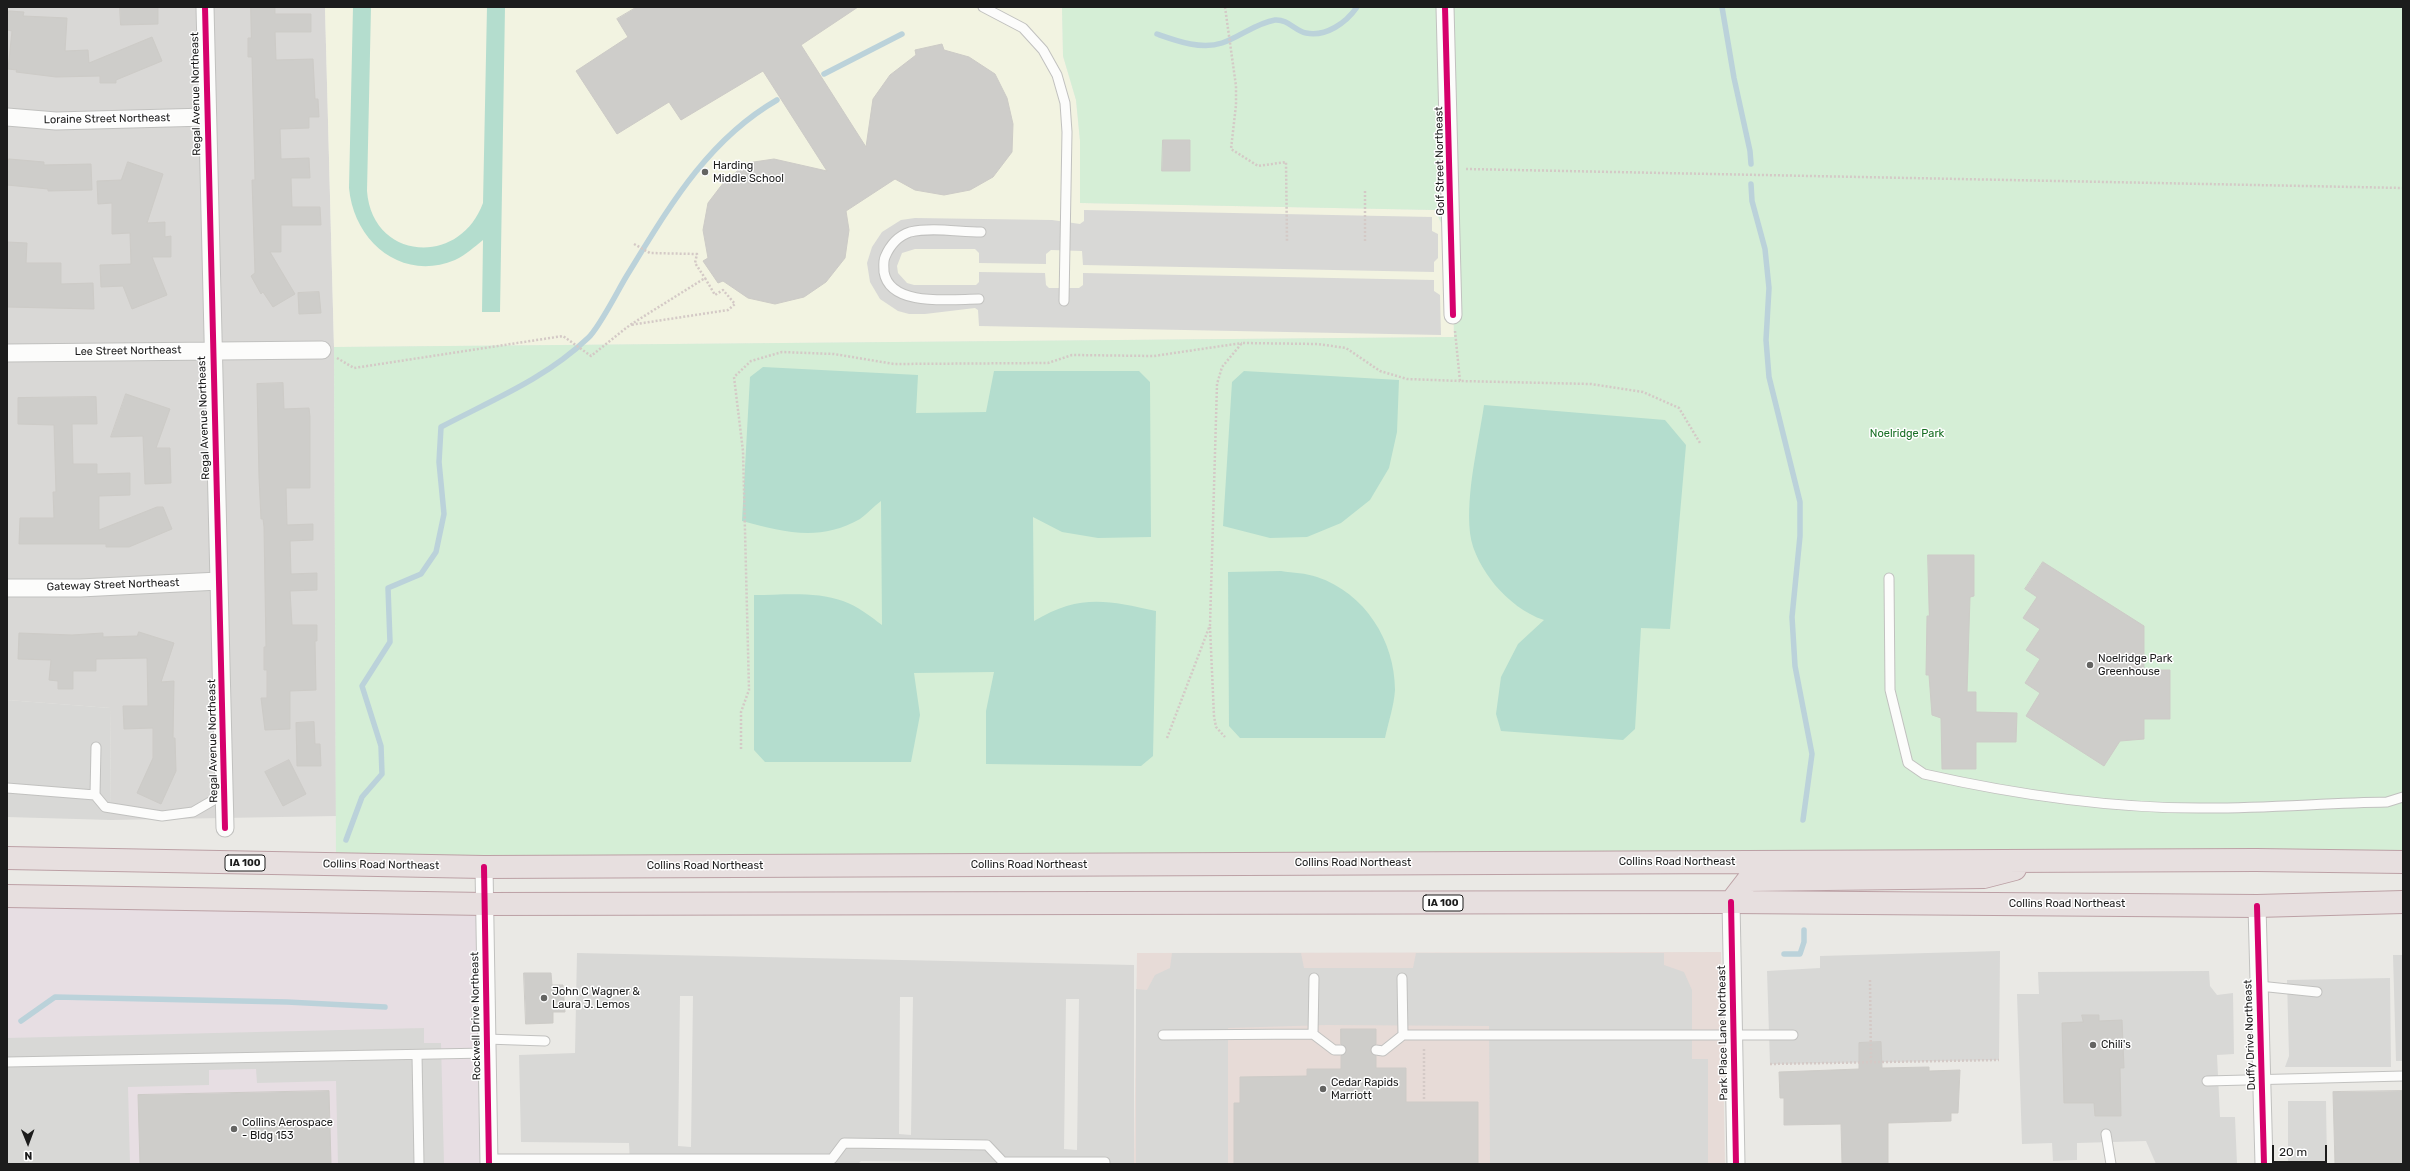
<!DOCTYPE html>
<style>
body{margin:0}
#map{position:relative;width:2410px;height:1171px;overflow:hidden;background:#eae9e5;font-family:Rubik,sans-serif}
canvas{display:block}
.frame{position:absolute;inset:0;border:8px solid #1c1c1c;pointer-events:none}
.north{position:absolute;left:8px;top:1123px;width:40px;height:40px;-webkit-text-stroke:3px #fff;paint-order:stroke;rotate:179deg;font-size:11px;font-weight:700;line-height:16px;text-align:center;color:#1c1c1c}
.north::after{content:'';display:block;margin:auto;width:14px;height:18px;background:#1c1c1c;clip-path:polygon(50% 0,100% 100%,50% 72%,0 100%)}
.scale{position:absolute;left:2272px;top:1145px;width:55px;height:18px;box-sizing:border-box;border:2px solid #1c1c1c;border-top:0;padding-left:5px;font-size:12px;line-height:14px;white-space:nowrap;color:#1c1c1c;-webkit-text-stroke:3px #fff;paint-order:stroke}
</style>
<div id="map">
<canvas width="2410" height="1171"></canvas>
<div class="frame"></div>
<div class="north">N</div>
<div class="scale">20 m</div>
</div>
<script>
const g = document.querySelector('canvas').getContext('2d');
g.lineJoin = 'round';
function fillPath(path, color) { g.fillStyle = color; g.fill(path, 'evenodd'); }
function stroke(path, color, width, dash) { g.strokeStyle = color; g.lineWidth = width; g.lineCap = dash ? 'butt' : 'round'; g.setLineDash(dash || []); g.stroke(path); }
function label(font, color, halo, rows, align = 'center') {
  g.font = font + ' Rubik,sans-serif'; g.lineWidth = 3; g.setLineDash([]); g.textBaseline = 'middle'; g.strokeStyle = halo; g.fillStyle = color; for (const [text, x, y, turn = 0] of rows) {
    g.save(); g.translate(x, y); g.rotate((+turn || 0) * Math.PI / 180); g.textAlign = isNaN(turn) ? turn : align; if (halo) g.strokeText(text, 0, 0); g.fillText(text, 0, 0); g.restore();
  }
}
const residential = new Path2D(`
 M7 7H325L334 347 336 816 111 820 110 708 7 700Z`);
const commercial = new Path2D(`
 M1721 952 1725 1164H1134L1137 953Z`);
const industrial = new Path2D(`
 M7 896 484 904 489 1164H7Z`);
const education = new Path2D(`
 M325 7H1062L1063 56 1076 100 1080 141V203L1435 210 1452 246 1454 337 334 347Z`);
const religious = new Path2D(`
 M1084 210 1432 217V231L1438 234V258L1434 262V272L1083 265 1082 251 1051 250 1046 254V264L979 263V253L975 249H915L902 253 897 266 898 273 907 283 914 285H976L979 282V272L1045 273 1046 285 1049 288H1079L1083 285V273L1434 280V291L1440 295 1441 335 979 326 978 310 975 308 925 314H909L898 311 880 299 870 282 867 263 872 247 882 232 901 220 915 218 1052 220 1080 224 1084 221Z
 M7 700 110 708 111 820 7 817Z
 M2000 951 1999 1060 1770 1064 1767 971 1820 968V956Z
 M577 953 1134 965V1164L861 1161 858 1164H630L629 1143 521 1142 519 1055 575 1053ZM680 996H693L691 1147 678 1146ZM900 997H913L911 1135 899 1134ZM1066 999H1079L1077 1150 1064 1149Z
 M1172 953H1301L1304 968H1413L1416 953H1664V965L1684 972 1692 990V1059H1708V1164H1490L1489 1026 1327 1025 1228 1028V1164H1136V989L1147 990 1155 975 1170 968Z
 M2393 955H2403V1061H2396Z
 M2209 971 2210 986 2217 995 2233 993 2234 1054 2217 1055 2220 1117H2235L2237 1164H2156L2146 1141 2077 1143V1160L2053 1161 2052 1143 2022 1144 2017 994H2039L2038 972Z
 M2390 978 2391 1067H2285L2289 1056 2287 980Z
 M424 1028V1043H441L444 1164H338L336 1081 257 1083 256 1069 209 1070V1085L128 1087 130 1164H7V1038Z
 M2288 1101H2326L2327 1164H2288Z`);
const park = new Path2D(`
 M1062 7H2403V862L336 865 334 347 1454 337 1452 246 1435 210 1080 203V141L1076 100 1063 56Z`);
const pitch = new Path2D(`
 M353 7H371L367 191C372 260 459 268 483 203L487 7H505L500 312H482L483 240C474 247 466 255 455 260 402 282 354 242 349 188Z
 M763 367 918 375 916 413 986 412 994 371H1139L1150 382 1151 537 1098 538 1062 532 1033 517 1034 621C1079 594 1107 600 1156 611L1153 756 1141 766 986 764V711L994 672 914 673 920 715 911 762H765L754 750V595C782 595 816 591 843 601 858 606 871 617 882 625L881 501C874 506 867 514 860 519 819 542 784 532 742 521L750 377Z
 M1244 371 1399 380 1397 432 1389 468 1370 500 1341 523 1307 537 1270 538 1223 526 1232 382Z
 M1484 405 1665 420 1686 445 1670 629 1641 628 1635 729 1623 740 1501 731 1496 714 1501 677 1518 644 1544 620C1525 614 1508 600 1495 585 1484 571 1472 552 1470 533 1466 491 1478 447 1484 405Z
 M1281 571C1293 573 1306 573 1317 577 1365 593 1395 641 1395 690 1394 706 1388 723 1385 738H1240L1229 726 1228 572Z`);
const stream = new Path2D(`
 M1722 7 1734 78 1750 151 1751 164
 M1157 34C1177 41 1201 50 1222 43 1240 37 1256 23 1275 20 1288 19 1295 31 1306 33 1326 37 1346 23 1357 7
 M824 74 902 34
 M1751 184 1752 201 1765 249 1769 288 1766 340 1769 377 1800 502V536L1792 617 1795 666 1812 754 1803 820
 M346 840 362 797 382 774 381 746 362 686 390 642 388 588 421 574 436 552 444 514 439 462 441 427C492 400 545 379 588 338 599 328 617 292 626 277 668 209 706 141 777 100
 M1784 954H1800L1804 942V930
 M21 1021 55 997 287 1002 385 1007`);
const building = new Path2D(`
 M120 7H158V24L121 25Z
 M251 7H275V14H311V32H275L276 60 313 59 315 99H318L319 117H309V128L280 129 281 159 309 158 310 178H291L292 207H320L321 225H281V252H270L295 294 273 307 263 292 261 294 251 276 255 273 252 180H255L252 57H248V38H251Z
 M637 7H858L801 45 866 147 873 99 890 75 916 55 915 50 942 44 944 50 969 57 995 74 1007 98 1013 124 1012 152 993 177 970 190 944 195 915 190 895 179 846 211 849 230 845 258 826 282 804 297 775 304 748 298 723 281 718 283 703 261 708 258 703 230 708 203 724 182 747 163 774 159 827 171 763 71 681 120 669 102 617 134 576 71 628 37 617 19Z
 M9 11 24 12 23 16 67 18 65 51 88 50 89 63 152 37 162 61 116 80V83H100V76L56 77 16 72 17 70 8 69 12 31 7 30Z
 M1163 140H1190V171H1162Z
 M9 159 44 162V165L91 164 92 190 48 191V189L7 185Z
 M128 162 163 174 147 223 165 222V237L171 236V257H152L167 295 132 309 123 286 101 287 100 265 131 264 130 233 112 234V203L98 204 97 181 121 180Z
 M7 242 27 243 26 263H61V284L93 283 94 309 7 307Z
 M319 292 321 313 299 314 298 293Z
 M283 383 284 409 309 408 310 417V488H286L287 525 313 524V540L290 541 291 574 317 573V590L290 591 292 625H317V641H315L316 690 290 691V729L265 730 261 698H267V670H264V647H266L264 527 263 519H261L259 477 257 384Z
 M126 394 170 409 156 448H170L171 483 145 484 143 436 111 437Z
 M96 397 97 424H72L73 464H97V474L130 473V495L99 496V530L157 507H163L172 529 129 547H106V544H19L20 518H54L53 492H56L54 425 18 424V398Z
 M1928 555H1974V596L1970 597 1967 692H1976V712L2017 713 2016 742H1976V769H1942L1941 718 1932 715 1929 675H1926L1927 616H1929Z
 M2043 562 2144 626V670H2170V719H2144V739L2120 741 2104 766 2026 716 2040 693 2025 683 2040 659 2026 650 2040 629 2023 618 2037 597 2025 589Z
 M139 632 174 643 161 682 174 681 173 738H175L176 771 161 804 137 793 153 758V728L124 729 123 706H148L147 658 96 659V671H73V689H58V681L49 680 51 660 18 659 19 633 72 635 103 633V637L137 636Z
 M314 722 315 744H320L321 766H297L296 723Z
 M289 760 306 794 283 806 265 772Z
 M524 973H551L552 985H563L565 1012H553V1023L526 1024Z
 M2082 1015H2099V1021L2122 1020 2124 1068H2120L2121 1116H2095L2094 1103H2064L2062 1023 2083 1022Z
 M1341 1029H1376V1044L1370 1050 1372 1054 1376 1056V1068H1406V1102H1478V1164H1234V1103H1240V1077L1307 1076V1069H1341V1056L1347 1050 1341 1044Z
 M1881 1042 1882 1068 1929 1067V1071L1960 1070 1958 1113H1951V1121L1888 1123V1164H1842L1841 1124 1784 1125V1098H1780L1779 1072 1859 1069V1043Z
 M329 1091 331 1164H140L138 1095Z
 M2402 1091 2403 1164H2335L2333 1092Z`);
const path = new Path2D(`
 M1225 7 1236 86V105L1231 149 1258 166 1286 162 1287 241
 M1466 169 2403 188
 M1365 191V243
 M634 244 650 253 697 254 695 263 705 278
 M1455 331 1460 381 1591 384 1643 392 1679 408 1700 443
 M337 358 354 368 563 336 591 356 630 325 705 278 715 295 723 290 735 304 728 310 630 325
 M1210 627 1214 716 1216 727 1225 737
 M1167 738 1210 625 1217 384 1222 367 1242 343 1318 344 1346 348 1380 371 1407 379 1460 381
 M741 749V712L749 690 743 451 734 377 751 361 782 352 834 354 894 364 1048 363 1072 355 1154 356 1242 343
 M1870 980 1871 1062
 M1424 1049V1100
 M1770 1064 1999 1060`);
const lane = new Path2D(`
 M983 7 1023 28 1043 50 1057 75 1065 103 1067 132 1064 301
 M979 299C953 299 890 308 884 272 884 266 883 262 885 257 890 245 898 236 910 232 932 227 959 232 981 232
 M1889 578 1890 690 1908 763 1924 774C2017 795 2113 809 2209 808 2268 808 2328 803 2387 802L2403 797
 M96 747 95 795 105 807 162 816 193 812 224 794
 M7 788 95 795
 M1402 978 1403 1035
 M2259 986 2317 992
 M1313 1034 1314 978
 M1163 1035 1313 1034 1334 1050H1341
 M486 1039 545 1041
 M1376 1050 1383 1051 1403 1035H1793
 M417 1055 419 1164
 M7 1062 487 1053
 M2207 1081 2403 1076
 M2106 1134 2111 1164
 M489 1159H832L844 1143 987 1145 1003 1162H1105V1164`);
const street = new Path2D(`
 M205 7 225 828
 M1445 7 1453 315
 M7 117 56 121 207 117
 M7 353 322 350
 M7 588H80L219 581
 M484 867 489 1164
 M1731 902 1736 1164
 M2257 906 2264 1164`);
const highway = new Path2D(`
 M7 858 484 867 2256 860 2403 862
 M7 896 484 904 1731 902 2257 906 2403 902
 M1731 902 1748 880 1984 877 2015 869`);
const cycleway = new Path2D(`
 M205 7 225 828
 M1445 7 1453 315
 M484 867 489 1164
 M1731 902 1736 1164
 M2257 906 2264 1164`);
const markers = [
 [705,172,4,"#646462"],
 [2090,665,4,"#646462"],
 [544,998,4,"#646462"],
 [2093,1045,4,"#646462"],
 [1323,1089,4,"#646462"],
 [234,1129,4,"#646462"]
];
const shields = [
 [245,863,40],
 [1443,903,40]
];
const shieldNames = [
 ["IA 100",245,863],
 ["IA 100",1443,903]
];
const streetNames = [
 ["Regal Avenue Northeast",196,94,-91],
 ["Loraine Street Northeast",107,119,-1],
 ["Golf Street Northeast",1440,161,-91],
 ["Lee Street Northeast",128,351,-1],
 ["Regal Avenue Northeast",204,418,-92],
 ["Gateway Street Northeast",113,585,-2],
 ["Regal Avenue Northeast",213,741,-91],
 ["Collins Road Northeast",1677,862],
 ["Collins Road Northeast",1353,863],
 ["Collins Road Northeast",381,865,1],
 ["Collins Road Northeast",1029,865],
 ["Collins Road Northeast",705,866],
 ["Collins Road Northeast",2067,904],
 ["Rockwell Drive Northeast",476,1016,-91],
 ["Park Place Lane Northeast",1723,1033,-91],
 ["Duffy Drive Northeast",2250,1035,-92]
];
const poiNames = [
 ["Harding",713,166],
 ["Middle School",713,179],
 ["Noelridge Park",2098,659],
 ["Greenhouse",2098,672],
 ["John C Wagner &",552,992],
 ["Laura J. Lemos",552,1005],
 ["Chili's",2101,1045],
 ["Cedar Rapids",1331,1083],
 ["Marriott",1331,1096],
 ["Collins Aerospace",242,1123],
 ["- Bldg 153",242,1136]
];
const parkNames = [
 ["Noelridge Park",1907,434]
];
fillPath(residential, '#d9d8d6');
fillPath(commercial, '#e7dbd7');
fillPath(industrial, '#e7dee3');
fillPath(education, '#f2f3e1');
fillPath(religious, '#d8d8d6');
fillPath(park, '#d5eed6');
fillPath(pitch, '#b4ddce');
stroke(stream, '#bbd2da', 5.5);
fillPath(building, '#cecdca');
stroke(building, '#cdcbc7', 1);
stroke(lane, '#c1c1bf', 11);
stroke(street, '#c1c1bf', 19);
stroke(highway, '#bca0a5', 24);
stroke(path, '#d4c9c6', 2.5, [2, 2]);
stroke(lane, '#fcfcfb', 9);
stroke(street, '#fcfcfb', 17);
stroke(highway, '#e7dfdf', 22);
stroke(cycleway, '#d6006c', 6);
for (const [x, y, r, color] of markers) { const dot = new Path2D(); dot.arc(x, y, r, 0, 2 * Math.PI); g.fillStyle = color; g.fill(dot); stroke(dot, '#fff', 1.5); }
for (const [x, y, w] of shields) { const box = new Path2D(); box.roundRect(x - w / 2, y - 8, w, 16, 3); g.fillStyle = '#fff'; g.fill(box); stroke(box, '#1c1c1c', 1); }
label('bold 10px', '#1c1c1c', null, shieldNames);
label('11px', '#1c1c1c', '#fff', streetNames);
label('11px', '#1c1c1c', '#fff', poiNames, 'left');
label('11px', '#166e23', '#fff', parkNames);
</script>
